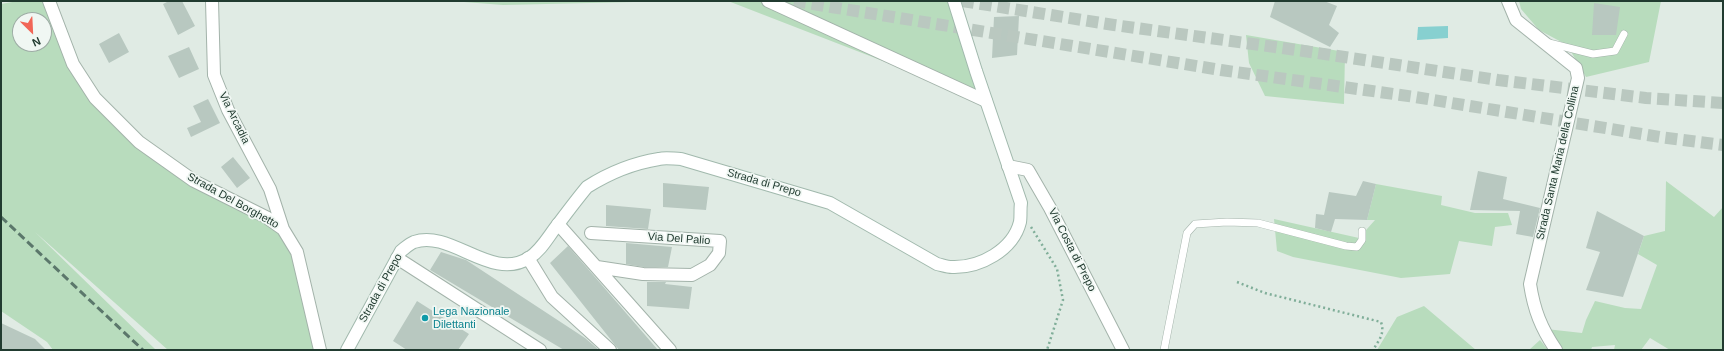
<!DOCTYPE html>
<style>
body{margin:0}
#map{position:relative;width:1724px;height:351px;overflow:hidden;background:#e0ebe4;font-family:Arial,sans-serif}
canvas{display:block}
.frame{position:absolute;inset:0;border:2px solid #213b30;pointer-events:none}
.north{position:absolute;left:12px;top:12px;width:40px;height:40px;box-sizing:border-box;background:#f0f7f3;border:1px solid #9daca5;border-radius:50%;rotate:156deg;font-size:11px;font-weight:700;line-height:16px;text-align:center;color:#213b30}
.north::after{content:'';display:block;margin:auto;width:14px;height:18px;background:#f16657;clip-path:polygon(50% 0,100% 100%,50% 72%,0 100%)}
</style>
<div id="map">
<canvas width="1724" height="351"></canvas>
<div class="frame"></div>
<div class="north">N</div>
</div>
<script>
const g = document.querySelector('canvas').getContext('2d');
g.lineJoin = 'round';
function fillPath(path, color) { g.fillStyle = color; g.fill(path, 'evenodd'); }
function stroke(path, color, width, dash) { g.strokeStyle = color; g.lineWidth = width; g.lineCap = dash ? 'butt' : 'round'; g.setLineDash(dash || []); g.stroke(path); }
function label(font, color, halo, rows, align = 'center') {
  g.font = font + ' Arial,sans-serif'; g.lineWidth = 3.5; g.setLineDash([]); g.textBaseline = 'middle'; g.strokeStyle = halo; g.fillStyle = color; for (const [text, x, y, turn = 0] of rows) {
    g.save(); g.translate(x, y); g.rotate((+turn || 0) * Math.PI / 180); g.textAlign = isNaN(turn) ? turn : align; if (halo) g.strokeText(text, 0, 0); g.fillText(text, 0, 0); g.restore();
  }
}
const green = new Path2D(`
 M18 1H49L73 64 139 142 266 217 297 252 320 350H168L35 232 156 350H53L47 342 1 311V4ZM20 20H44V44H20Z
 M451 1H677L503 5Z
 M728 1H954L986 101Z
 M1519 1H1661L1649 62 1586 77 1567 45 1539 30 1521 9Z
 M1246 35 1345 52 1344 104 1265 96 1249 63Z
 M1666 181 1714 217 1723 207V350H1670L1650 338 1641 350H1614L1615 345 1592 347 1591 350H1560L1546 329 1582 333 1586 320 1595 301 1625 308 1641 309 1657 265 1638 254 1644 236 1665 231Z
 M1376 184 1442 196 1441 205 1475 213H1508L1512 225 1495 227 1492 246 1459 241 1450 274 1401 278 1293 257 1277 251 1274 219 1359 238 1375 220H1367Z
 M1424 306 1476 350H1377L1397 317Z
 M1540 340 1548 350H1529Z`);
const water = new Path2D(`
 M1448 26V38L1417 40 1418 27Z`);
const building = new Path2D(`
 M169 1H182L195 26 178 35 163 4Z
 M1275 1H1324L1337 6 1329 25 1339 33 1330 47 1270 17Z
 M1594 3 1620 7 1616 35H1592Z
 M1019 16 1017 55 992 58 994 17Z
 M119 33 129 52 109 63 99 44Z
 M189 47 199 69 179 78 168 56Z
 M208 99 220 123 191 137 187 128 201 122 193 106Z
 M233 157 250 178 237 188 221 167Z
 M1478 171 1507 177 1503 199 1540 208 1533 237 1516 234 1520 211 1470 210Z
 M1363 181 1376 184 1367 220 1335 219 1331 232 1315 228 1316 214 1324 215 1329 192 1356 196Z
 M663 183 709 187 706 210 663 207Z
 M606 205 651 209 648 229 606 226Z
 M1597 211 1644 236 1623 297 1586 290 1600 252 1586 248Z
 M626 243 672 247 668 267H644L626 264Z
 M568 246 595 277 658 350H619L550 263Z
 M441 252 466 260 585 338 599 350H564L430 270Z
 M647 282H666L665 284 692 287 689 309 647 306Z
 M417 301 469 334 458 350H407L393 341Z
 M1 323 35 339 46 350H1Z`);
const highwayTunnel = new Path2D(`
 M794 1 1221 70 1415 97 1660 137 1723 145
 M962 1 1114 25 1304 51 1498 80 1646 98 1723 103`);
const path = new Path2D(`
 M1031 227 1057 269 1063 300 1047 350
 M1237 282 1265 293 1381 322C1385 334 1379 340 1373 350`);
const lane = new Path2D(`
 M1549 43 1593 54 1615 51 1624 34
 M1164 350 1187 233 1195 224 1227 222 1258 223 1346 246 1357 247 1362 240V231`);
const street = new Path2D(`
 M49 1 73 64 95 98 139 142 194 181 266 217 283 229 297 252 320 350
 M212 1 214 75 228 110 270 189 283 229
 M768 1 986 101
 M1508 1 1516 20 1576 68 1578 78 1530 284C1534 310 1541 328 1556 350
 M1008 166 1028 170 1050 208 1123 350
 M558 224 670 350
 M591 233 720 241 719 253 710 265 692 275 643 274 597 267
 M397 258 540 350
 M528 258 552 297 610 350`);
const secondary = new Path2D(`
 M347 350 401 251C405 248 409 244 414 242 451 229 491 282 529 258 542 250 549 235 559 223 568 211 577 199 587 187 609 173 634 163 659 159 666 157 674 159 681 159L830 203 937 264C942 265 947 267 952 267 980 268 1013 250 1020 222 1021 216 1020 209 1021 203L976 71 954 1`);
const rail = new Path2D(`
 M1 217 143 350`);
const markers = [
 [425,318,4,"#0f9aa8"]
];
const streetNames = [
 ["Via Arcadia",234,118,64],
 ["Strada Santa Maria della Collina",1558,163,-77],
 ["Strada di Prepo",764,183,16],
 ["Strada Del Borghetto",233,201,29],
 ["Via Del Palio",679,239,4],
 ["Via Costa di Prepo",1072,250,63],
 ["Strada di Prepo",381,288,-61]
];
const cultureNames = [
 ["Lega Nazionale",433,312],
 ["Dilettanti",433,325]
];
fillPath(green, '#b8dcbd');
fillPath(water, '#87d0d0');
fillPath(building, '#b8c8c0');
stroke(highwayTunnel, '#bac8c0', 12, [12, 6]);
stroke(lane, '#a3b3aa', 8);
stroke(street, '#a3b3aa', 14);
stroke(secondary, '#a1b9ad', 14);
stroke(path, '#80ae99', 2.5, [2, 3]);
stroke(lane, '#fff', 7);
stroke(street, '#fff', 12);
stroke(secondary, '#fff', 12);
stroke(rail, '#5b776b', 3, [8, 4]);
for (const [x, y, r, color] of markers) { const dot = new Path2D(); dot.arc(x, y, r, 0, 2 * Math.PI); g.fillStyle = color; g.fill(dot); stroke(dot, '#f0f7f3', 1.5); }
label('11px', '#213b30', '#f0f7f3', streetNames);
label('11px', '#0d838f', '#f0f7f3', cultureNames, 'left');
</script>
